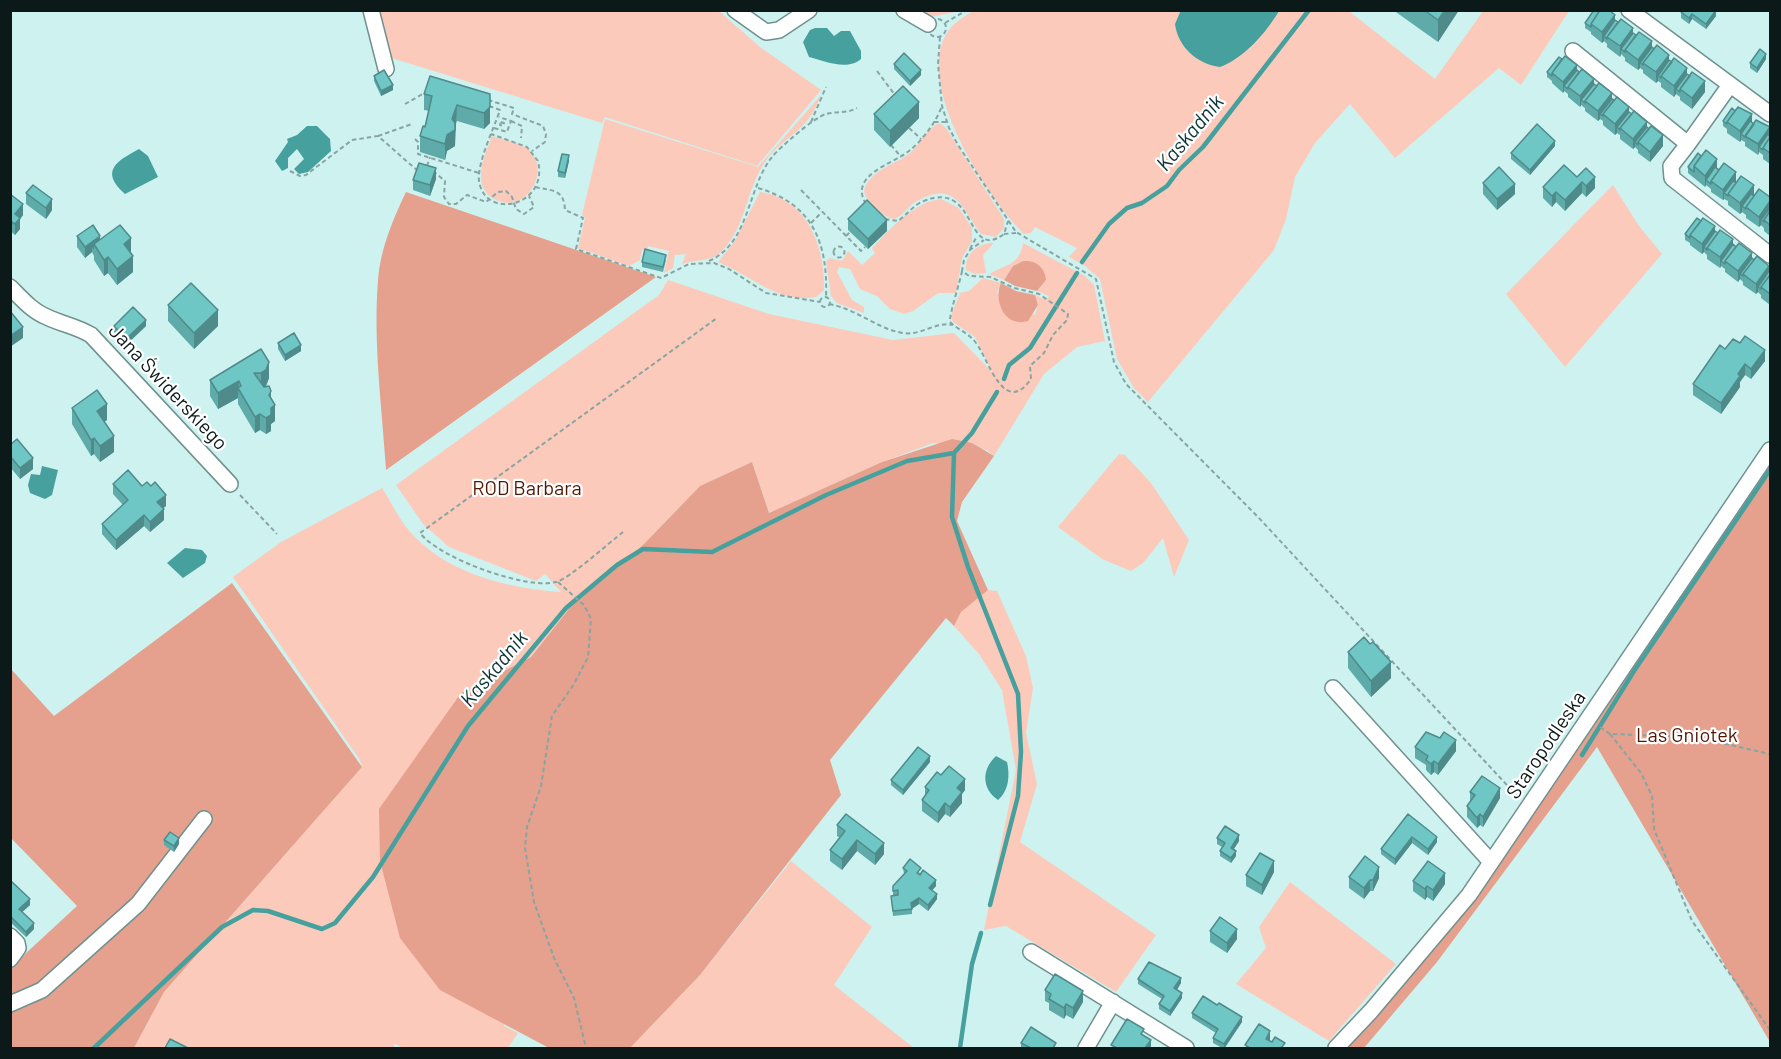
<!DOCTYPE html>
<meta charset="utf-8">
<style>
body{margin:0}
#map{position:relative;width:1781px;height:1059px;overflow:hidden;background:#cef2f0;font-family:Barlow,sans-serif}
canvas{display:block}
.frame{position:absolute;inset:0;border:12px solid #0b1918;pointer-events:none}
</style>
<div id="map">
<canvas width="1781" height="1059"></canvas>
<div class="frame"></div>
</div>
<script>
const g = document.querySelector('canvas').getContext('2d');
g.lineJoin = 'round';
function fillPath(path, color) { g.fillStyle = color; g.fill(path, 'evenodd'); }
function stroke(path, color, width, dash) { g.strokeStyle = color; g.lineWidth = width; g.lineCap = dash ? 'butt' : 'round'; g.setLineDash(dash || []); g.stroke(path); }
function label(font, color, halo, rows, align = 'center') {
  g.font = font + ' Barlow,sans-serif'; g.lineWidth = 4.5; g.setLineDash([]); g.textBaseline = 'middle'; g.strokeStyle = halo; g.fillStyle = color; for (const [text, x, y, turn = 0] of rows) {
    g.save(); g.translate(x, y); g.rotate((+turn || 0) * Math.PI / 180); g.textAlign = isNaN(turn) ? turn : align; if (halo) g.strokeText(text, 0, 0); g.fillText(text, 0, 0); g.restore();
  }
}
const green = new Path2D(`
 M974 10 1349 11 1435 79 1483 11H1569L1521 85 1499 68 1395 158 1350 104 1315 143 1295 177 1286 219 1274 250 1148 402 1134 388 1117 359 1100 279 1085 266 1069 257 1077 248 1035 227 1031 233 1024 234C987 197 911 81 949 30 955 21 966 16 974 10Z
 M375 11H719L760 47 821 90 757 166 605 117 602 123 385 56Z
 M926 11H960L930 17 922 12Z
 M821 95C807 135 782 135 763 165 746 192 746 227 721 252 711 262 696 259 682 264L686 254 675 255 673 268 664 273 669 251 648 246 647 251 642 250 640 260 629 266 578 248 585 218 582 215 605 119 758 167Z
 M940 123 946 128 1004 219V228L996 237 981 234C963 210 956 179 917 201 908 206 904 215 895 219 883 218 866 203 864 191 869 170 895 165 910 153 921 144 927 127 940 123Z
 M492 136C504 140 520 142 529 150 546 166 536 194 516 202 498 206 479 194 481 174 481 161 488 148 492 136Z
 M1613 185 1639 226 1662 254 1565 367 1506 294Z
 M760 192C807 198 826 248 824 290L816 297C777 304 751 275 718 262L735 241Z
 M941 199 959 208 972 228V241L962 258 956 293H938L913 311 904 314 890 309 877 296 860 289 850 269 839 267 837 272 852 300 864 307V313L837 303 831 296 826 261 830 258 842 261 848 251 862 265 875 253 872 248C889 230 915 201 941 199Z
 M994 243 983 255 986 273 975 274 966 270C965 253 978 243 994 243Z
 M1023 243 1085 276 1094 285 1105 341 1077 347 1044 374 994 456 987 450 933 443 882 462 769 513 752 462 700 486 643 545 572 605 531 657 461 693 504 1026 518 1033 508 1048H403L395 1044 393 1048H134L164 992 362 767 360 760 233 577 281 542 382 488C392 503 400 522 413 535 451 575 508 588 561 592L545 574 536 581 449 547 423 524 396 485 659 295 668 280 769 314 893 340 954 333 993 373 975 337 953 322 951 316 960 293 969 291 983 278 1001 283 997 293 1035 315 1038 305 1035 295 1046 300 1049 296 1037 291 1046 280 1023 261 1013 266 1004 280 989 274C1005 265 1020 265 1023 243Z
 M1119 454 1125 455 1151 483 1189 540 1174 577 1163 538 1143 563 1131 571 1102 559 1058 527Z
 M988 590 997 591 1026 656 1033 688 1026 733 1037 784 1020 842 1156 935 1116 992 1006 926 984 930 1016 770 1002 690 979 654 954 626 961 612Z
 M791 861 872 927 834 985 914 1048H630L700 975Z
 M1290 882 1396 964 1329 1041 1236 984 1266 948 1259 927Z`);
const forest = new Path2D(`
 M406 192 656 277 386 470C382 407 373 343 378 280 380 250 393 219 406 192Z
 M1023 261C1036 260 1045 267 1046 280L1037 291 1015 286 1004 280 1013 266Z
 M1001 283 1016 291 1035 295 1038 305 1028 321C1005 328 993 301 1001 283Z
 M952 439 972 443 994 456 962 502 957 521 988 590 961 612 954 626 946 618 830 760 841 795 700 975 630 1048H549L440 990 400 938 380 861 379 809 461 693 531 657 572 605 643 545 700 486 752 462 769 513 882 462Z
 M1770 461V1042L1597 747 1437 962 1364 1048H1348L1385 1006Z
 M232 583 362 767 164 992 134 1048H11V967L77 906 11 838 10 668 54 716Z`);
const water = new Path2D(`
 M1181 10H1279V11C1266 33 1244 58 1220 67 1197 64 1178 47 1175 24Z
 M815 28H827L834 36 841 31H850L861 51V59C847 71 824 61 809 57L803 42 810 30Z
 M307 126H317L330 139 331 151 308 172 299 174 294 169 304 159 297 149 288 158V168L282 171 275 161 288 142 287 139 297 135Z
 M139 149 148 156 158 177 125 194C99 171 117 161 139 149Z
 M42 466 58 470 52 495 45 499 30 493 28 485 31 474 40 475Z
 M185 548 202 550 207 556 205 563 183 578 167 563Z
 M996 756 1007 762C1010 775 1009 791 998 800 982 789 981 770 996 756Z`);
const stream = new Path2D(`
 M1082 262 1109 224 1127 208 1142 203 1167 186 1179 170 1203 147 1309 10
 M1004 379 1009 365 1030 348 1077 273
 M954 453 952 517 968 567 1018 694 1021 752 1018 796 990 905
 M1582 755 1634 671 1770 470
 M94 1048 222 927 253 910 268 911 322 929 335 923 373 877 468 726 566 608 617 565 643 549 712 552 826 495 907 461 954 453 972 433 997 392
 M960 1048 972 964 981 933`);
const path = new Path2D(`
 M928 28a9 9 0 1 1 18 0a9 9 0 1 1-18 0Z
 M945 23 967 10
 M940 37 938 64 942 106 949 128 958 145 1016 232 1096 279 1114 362 1126 384 1258 517 1518 797
 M877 71 895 95
 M488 100 514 108 512 114 543 126 546 134 545 142 532 151
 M405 104 426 92
 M489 106 500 110C494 128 477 163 479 181 485 221 549 206 538 161L527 147 491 134
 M511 121 522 126 521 138
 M501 122 504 123 503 126 500 125Z
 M811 122 826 87
 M934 122H946
 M494 128 507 132 511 121 499 117
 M909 128 921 139
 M378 136 412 124
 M415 139 418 142V154L479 173
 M891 145 901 157
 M427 166 430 157
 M290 171 300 176 306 175 352 140 378 136 419 172
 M433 171 445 181 444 197 449 204H456L467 195 486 202 498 192 506 191 512 197 516 209 524 214 534 207 529 196
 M535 187C553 191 564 189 565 210L583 218 576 249 661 278 689 264 714 263 729 269 766 293 820 302
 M758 188C813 204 828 243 826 297
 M801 190 861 251 865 247
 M866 204C848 175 893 164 909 151 923 140 936 122 942 106
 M885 219 898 221C907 215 913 205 924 201 978 179 965 263 1004 234L1008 221
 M811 223 822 212
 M1004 234 1016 233
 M846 236 850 232
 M833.5 252a5.5 5.5 0 1 1 11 0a5.5 5.5 0 1 1-11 0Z
 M970 249 977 236
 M709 261C750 243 747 188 772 157 779 148 816 116 826 114 837 111 846 114 857 108
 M962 271C960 282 949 315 950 322 958 330 969 333 976 343 988 358 1004 418 1031 379L1030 366 1044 353 1053 335 1067 320 1068 314 1039 294 1014 288 991 277 969 276 962 271 964 260 970 250 984 240
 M820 302a5 5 0 1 1 10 0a5 5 0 1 1-10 0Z
 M829 304C857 309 877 329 903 333 922 336 935 321 953 325
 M240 495 277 534
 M623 532C610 542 569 579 556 582 526 590 439 558 420 533L717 318
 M558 582 584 605 591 619 588 657 574 684 552 716 541 786 527 827 525 848 534 902 554 958 574 998 586 1048
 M1600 727 1610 734 1695 737 1770 754
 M1610 734 1641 773 1652 796 1654 829 1692 921 1770 1030`);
const minor = new Path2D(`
 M371 10 386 69
 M735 10 766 32 779 30 809 10
 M904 10 928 24
 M1629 10 1770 114
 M1573 51 1688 144 1671 166 1672 178 1770 255
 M1688 144 1730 85
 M10 287C21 298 32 311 47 317 61 324 76 326 91 335L230 484
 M1333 688 1491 862
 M10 936 17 943 18 948 10 959
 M1031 952 1186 1048
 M10 1004 42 990 138 904 204 819
 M1086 1048 1113 1002
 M1336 1048 1371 1011 1469 895 1770 450`);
const wall = new Path2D(`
 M1393 10H1459L1438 42Z
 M1681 12 1716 16 1706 29 1692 19 1689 24 1681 18Z
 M1615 20 1687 74 1705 92 1692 109 1680 100V97L1676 94 1674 97 1661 87V83L1658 81 1656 83 1643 73V70L1640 68 1638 70 1625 61V58L1621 54 1620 57 1607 47V44L1604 41 1602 43 1591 34V32L1585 28V23Z
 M1766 59 1757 73 1750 68V63Z
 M894 64 921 75 910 86 894 69Z
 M1577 70 1647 127 1663 146 1650 162 1638 153V150L1635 147 1633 149 1620 139V135L1617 133 1615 135 1603 125V121L1600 119 1598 121 1585 111V108L1581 105 1580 107 1568 97V94L1564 91 1563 93 1552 83V81L1547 77V72Z
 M374 76 393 90 381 96 374 81Z
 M424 94H490V123L484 129 457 121 455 125V146L447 151 445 160 420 152V136L425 127 429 111 424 110Z
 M874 114 919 118 890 147 874 130Z
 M1723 121 1752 122 1770 136V164L1763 159V155L1759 152 1758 155 1745 146V142L1741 140 1740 142 1727 133V129L1723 126Z
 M1555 146 1530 175 1511 159V153Z
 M1698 153 1754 196 1770 197V236L1764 231V228L1761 225 1759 227 1746 218V215L1742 212 1740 214 1728 205V201L1724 199 1723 200 1711 192V189L1706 185 1705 187 1688 173V167Z
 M569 161 565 178 558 177V171Z
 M1577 177 1595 188 1586 197 1582 193 1565 211 1556 202 1552 207 1543 198V187Z
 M436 179 430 196 413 190V180Z
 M1483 183 1515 194 1497 210 1483 194Z
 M26 193 52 210 46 219 26 204Z
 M10 194 23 215 20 219V229L15 235 10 231Z
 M848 219 887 231 868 249 848 230Z
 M1715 231 1770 272V305L1761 298V295L1758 292 1756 294 1743 285V282L1740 279 1738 282 1725 272V269L1721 266 1720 268 1707 259V255L1704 252 1702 254 1690 245V243L1685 240V234Z
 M77 236 100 239 131 253 133 272 117 285 108 273 104 276 94 260V256L92 252 85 258 77 247Z
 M666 260 663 272 642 267V262Z
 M168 305 218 326 194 349 168 321Z
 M114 326H146L126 345 114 332Z
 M278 343 301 351 285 361 278 349Z
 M261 349 269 378 266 386H264L271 399 275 421 271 424V431L266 434 260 430 255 433 238 404V398L218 409 210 396V380Z
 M1725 349 1765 361 1751 379 1745 375 1740 382V387L1721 414 1693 395V384Z
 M72 408 107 420 104 422 114 452 100 462 94 454 91 456 72 424Z
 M10 445 33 469 20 479 10 467Z
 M113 484 142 486 166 506 163 508 164 520 150 532 144 526 116 550 102 534V524L123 505 113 494Z
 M1348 652 1391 678 1371 697 1348 668Z
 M1415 747 1456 751 1438 775 1434 772 1431 775 1426 770V765L1415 758Z
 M930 762 903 795 891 785V780Z
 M925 787 965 790 962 794V803L950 817 945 814 938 823 922 811V800L925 796Z
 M1470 792 1500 798 1483 827 1480 825 1477 828 1467 817V806L1470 802Z
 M1408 814 1437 842 1428 855 1412 843 1395 865 1381 854V849Z
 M837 825 884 854 875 865 857 851 842 870 830 861V850L840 838 837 836Z
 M1217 838 1239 841 1234 849 1236 856 1231 863 1220 856V851L1222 847 1217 844Z
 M164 840 179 844 174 852 164 845Z
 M903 868 921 873 936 886 932 890 937 899 928 911 919 904 912 909V914L893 916 891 896H893V886L904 874Z
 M1274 872 1262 895 1246 886V875Z
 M1349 877 1379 878 1373 891H1370L1364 899 1349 888Z
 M10 880 30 905 22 912 34 929 26 937 10 922Z
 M1413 881 1445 884 1433 901 1427 897 1425 900 1413 891Z
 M1210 931 1237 939 1227 953 1210 942Z
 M1138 979 1181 983 1177 990 1182 998 1170 1016 1159 1009V1004L1162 999 1138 984Z
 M1045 990 1083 1002 1073 1019 1066 1015 1064 1019 1049 1010V1003L1045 1001Z
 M1217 1005 1242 1022 1225 1048H1222L1213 1043V1038L1216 1033 1192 1018V1013Z
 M1021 1043 1056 1048H1021Z`);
const shadedWall = new Path2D(`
 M1445 10H1459L1438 42V20Z
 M1716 10V16L1706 29V24Z
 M1692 14V19L1689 24V18Z
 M1615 15V26L1604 36V41L1602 43V32Z
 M1633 28V38L1621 49V54L1620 57V46Z
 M1652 41V52L1640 63V68L1638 70V60Z
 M1766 54V59L1757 73V68Z
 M1669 55V65L1658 76V81L1656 83V72Z
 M1577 65V76L1564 86V91L1563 93V82Z
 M1687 68V79L1676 89V94L1674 97V86Z
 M921 70V75L910 86V81Z
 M1594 79V89L1581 100V105L1580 107V96Z
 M1705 81V92L1692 109V98Z
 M393 85V90L381 96V91Z
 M1612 93V104L1600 114V119L1598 121V111Z
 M919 102V118L890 147V131Z
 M457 105 455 146 447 151 445 160V144Z
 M490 107V123L484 129V113Z
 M1629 107V118L1617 127V133L1615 135V124Z
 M1752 114V125L1741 134V140L1740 142V131Z
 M1647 122V132L1635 142V147L1633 149V139Z
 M1770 127V138L1759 147V152L1758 155V144Z
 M1663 135V146L1650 162V152Z
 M1555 141V146L1530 175V170Z
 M569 155V161L565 178V173Z
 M1717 159V170L1706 180V185L1705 187V176Z
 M436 168V179L430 196V185Z
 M1736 172V183L1724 193V199L1723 200V190Z
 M1595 177V188L1586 197V186Z
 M1582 182V193L1565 211V200Z
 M1515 184V194L1497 210V199Z
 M1754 185V196L1742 206V212L1740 214V203Z
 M1556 192V202L1552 207V196Z
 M52 199V210L46 219V208Z
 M1770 201V212L1761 220V225L1759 227V217Z
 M23 204V215L20 219V229L15 235V214Z
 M887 220V231L868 249V239Z
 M1715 226V237L1704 247V252L1702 254V244Z
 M100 236V246L94 244V250L92 247V252L85 258V247Z
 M131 238V254L124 244Z
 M1733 239V250L1721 261V266L1720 268V257Z
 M1752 253V264L1740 274V279L1738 282V271Z
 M133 256V272L117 285V269Z
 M108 257V273L104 276V260Z
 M1769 266V277L1758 287V292L1756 294V284Z
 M218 310V326L194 349V333Z
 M146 320V326L126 345V339Z
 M23 327V338L10 347V336Z
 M301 345V351L285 361V355Z
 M1765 350V361L1751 379V369Z
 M269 362V378L266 386 261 389V373Z
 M1745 364V375L1740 382V387L1721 414V403L1738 374Z
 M239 381 238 398 218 409V393Z
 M271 391V407L275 405V421L271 424V431L266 434V418L269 395Z
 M107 404V420L97 427V411Z
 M260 414V430L255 433V417Z
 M114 436V452L100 462V446Z
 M94 438V454L91 456V440Z
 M33 458V469L20 479V468Z
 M166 495V506L157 513V502Z
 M164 509V520L150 532V522Z
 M144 515V526L116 550V540Z
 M1391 662V678L1371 697V681Z
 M1456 740V751L1438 775V764Z
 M930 756V762L903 795V790Z
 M1434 761V772L1431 775V764Z
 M965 779V790L962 794V803L950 817V807L957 788Z
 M1500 788V798L1483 827V817Z
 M945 803V814L938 823V813Z
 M1480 814V825L1477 828V818Z
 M1239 835V841L1231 853V848Z
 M1412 837V843L1395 865V859Z
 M1437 837V842L1428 855V849Z
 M179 838V844L174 852V846Z
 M857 840V851L842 870V859Z
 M884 843V854L875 865V854Z
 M1236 851V856L1231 863V858Z
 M1274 861V872L1262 895V885Z
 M1379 867V878L1373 891V880Z
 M1445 873V884L1433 901V890Z
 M936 880V886L929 894V888Z
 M1370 880V891L1364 899V888Z
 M1427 886V897L1425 900V889Z
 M937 894V899L928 911V905Z
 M919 898V904L911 909V903Z
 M30 899V905L19 915V909Z
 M34 923V929L26 937V932Z
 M1237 929V939L1227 953V943Z
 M1181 978V983L1174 994V988Z
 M1083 991V1002L1073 1019V1008Z
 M1182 993V998L1170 1016V1011Z
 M1066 1004V1015L1064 1019V1008Z
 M1242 1017V1022L1224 1048V1044Z
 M1270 1031V1042L1266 1039Z
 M1151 1040V1048H1145Z`);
const building = new Path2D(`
 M1424 10H1445L1438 20Z
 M1594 10H1600L1591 24V27L1585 23Z
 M1600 10H1609L1615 15 1602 32 1591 24Z
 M1683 10H1716L1706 24 1692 14 1689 18 1681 12Z
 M1621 19 1633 28 1620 46 1607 37Z
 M1615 20 1618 22 1607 37V39L1604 36Z
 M1639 32 1652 41 1638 60 1625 50Z
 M1633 33 1636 35 1625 50V52L1621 49Z
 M1657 45 1669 55 1656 72 1643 63Z
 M1652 47 1654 49 1643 63V65L1640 63Z
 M1760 49 1766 54 1757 68 1750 63Z
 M904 53 921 70 910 81 894 64Z
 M1565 56 1577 65 1563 82 1552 73Z
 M1559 57 1562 59 1552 73V76L1547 72Z
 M1674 58 1687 68 1674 86 1661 76Z
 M1669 60 1672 62 1661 76V78L1658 76Z
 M1582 69 1594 79 1580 96 1568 87Z
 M384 70 393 85 381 91 374 76Z
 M1577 70 1579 72 1568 87V89L1564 86Z
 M1692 72 1705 81 1692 98 1680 89Z
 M1687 74 1690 76 1680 89V92L1676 89Z
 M430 76 490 94V107L484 113 457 105 452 119 455 123V130L447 135 445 144 420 136 423 126 425 127 432 96 424 94Z
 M1599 83 1612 93 1598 111 1585 101Z
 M1594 84 1597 86 1585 101V103L1581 100Z
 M903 86 919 102 890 131 874 114Z
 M1617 97 1629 107 1615 124 1603 114Z
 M1612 99 1614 100 1603 114V116L1600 114Z
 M1738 107 1752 114 1740 131 1727 122Z
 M1732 108 1735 111 1727 122V124L1723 121Z
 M1634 111 1647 122 1633 139 1620 128Z
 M1629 112 1632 114 1620 128V130L1617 127Z
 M1756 120 1770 127 1758 144 1745 136Z
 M1750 121 1754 124 1745 137 1741 134Z
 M1537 124 1555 141 1530 170 1511 153Z
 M1651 126 1663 135 1650 152 1638 142Z
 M1647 127 1649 129 1638 142V145L1635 142Z
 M1768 134 1770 137 1763 148V150L1759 147Z
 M1770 137V153L1763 148Z
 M1706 150 1717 159 1705 176 1694 166Z
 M1698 153 1701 156 1694 166V172L1688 167Z
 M562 154 569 155 565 173 558 171Z
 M419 163 436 168 430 185 413 180Z
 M1724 163 1736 172 1723 190 1711 181Z
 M1564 165 1577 177 1586 168 1595 177 1586 186 1582 182 1565 200 1556 192 1552 196 1543 187Z
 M1499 167 1515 184 1497 199 1483 183Z
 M1715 167 1719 170 1711 181V184L1706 180Z
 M1741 176 1754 185 1740 203 1728 194Z
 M1733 181 1736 183 1728 194V196L1724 193Z
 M33 185 52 199 46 208 26 193Z
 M1759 189 1770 197V201L1759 217 1746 207Z
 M10 194 23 204 15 214 20 218 15 224 10 221Z
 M1751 194 1754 196 1746 207V209L1742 206Z
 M867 200 887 220 868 239 848 219Z
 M1770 208V211L1764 220V222L1761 220Z
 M1770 211V225L1764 220Z
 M1697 218 1701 221 1690 235V238L1685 234Z
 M1703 218 1715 226 1702 244 1690 235Z
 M93 225 100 236 85 247 77 236Z
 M120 225 131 238 124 244 133 256 117 269 108 257 104 260 94 244Z
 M1720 230 1733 239 1720 257 1707 248Z
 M1715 231 1718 233 1707 248V250L1704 247Z
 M1739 243 1752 253 1738 271 1725 261Z
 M1733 244 1736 247 1725 261V264L1721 261Z
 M645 249 666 255 663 267 642 262Z
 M1757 256 1769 266 1756 284 1743 274Z
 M1752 258 1754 260 1743 274V276L1740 274Z
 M1769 271 1770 272V275L1761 287V289L1758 287Z
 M1770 275V294L1761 287Z
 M191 283 218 310 194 333 168 305Z
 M133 307 146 320 126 339 114 326Z
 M10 311 23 327 10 336Z
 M294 333 301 345 285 355 278 343Z
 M1745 336 1765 350 1751 369 1745 364 1738 374 1740 376 1721 403 1693 384 1720 345 1725 349 1733 339 1740 343Z
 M261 349 269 362 266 370 261 373H254L264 387 269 386 271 391 269 395 275 405 271 408V415L266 418 260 414 255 417 238 388 241 386 239 381 218 393 210 380Z
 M97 390 107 404 97 411 114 436 100 446 94 438 91 440 72 408Z
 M17 439 33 458 20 468 10 456V445Z
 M128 470 142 486 147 482 151 486 155 482 166 495 157 502 164 509 150 522 144 515 116 540 102 524 128 500 113 484Z
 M1364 637 1370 644 1373 642 1391 662 1371 681 1348 652Z
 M1426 732 1440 738 1444 732 1456 740 1438 764 1434 761 1431 764 1426 760 1428 756 1415 747Z
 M918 747 930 756 903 790 891 780Z
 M949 766 965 779 957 788 962 792 950 807 945 803 938 813 922 800 929 790 925 787 937 772 941 775Z
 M1482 776 1500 788 1483 817 1480 814 1477 818 1467 806 1475 795 1470 792Z
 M846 814 884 843 875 854 857 840 842 859 830 850 845 831 837 825Z
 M1408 814 1437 837 1428 849 1412 837 1395 859 1381 849Z
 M1225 826 1239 835 1231 848 1236 851 1231 858 1220 851 1225 843 1217 838Z
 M170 832 179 838 174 846 164 840Z
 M1260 853 1274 861 1262 885 1246 875Z
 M1365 856 1379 867 1373 880H1370L1364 888 1349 877Z
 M910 859 921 868 917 873 920 875 923 870 936 880 929 888 937 894 928 905 919 898 911 903 912 909 893 911 891 896 898 895V890L893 891V886L907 871 903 868Z
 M1428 861 1445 873 1433 890 1427 886 1425 889 1413 881Z
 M10 880 30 899 19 909 34 923 26 932 10 916Z
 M1220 917 1237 929 1227 943 1210 931Z
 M1149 962 1181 978 1174 988 1182 993 1170 1011 1159 1004 1164 996 1138 979Z
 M1055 974 1083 991 1073 1008 1066 1004 1064 1008 1049 999 1051 994 1045 990Z
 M1203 996 1217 1005 1219 1003 1242 1017 1224 1044 1213 1038 1218 1029 1192 1013Z
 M1127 1019 1144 1029 1141 1034 1151 1040 1145 1048H1117L1111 1045Z
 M1259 1024 1270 1031 1266 1039 1272 1042 1275 1037 1285 1043 1281 1048H1250L1245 1045Z
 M1031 1027 1056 1043 1053 1048H1031L1021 1043Z
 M170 1039 188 1048H165Z`);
const streetNames = [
 ["Jana Świderskiego",168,387,47],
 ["Staropodleska",1546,745,-56]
];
const parkNames = [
 ["ROD Barbara",527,488],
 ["Las Gniotek",1687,735]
];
const waterNames = [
 ["Kaskadnik",1190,133,-50],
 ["Kaskadnik",494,669,-50]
];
fillPath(green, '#fccaba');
fillPath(forest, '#e5a18d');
fillPath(water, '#46a09d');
stroke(stream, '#46a09d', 4.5);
stroke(minor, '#6f918f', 18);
stroke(path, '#88a4a3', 2, [4.5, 3]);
stroke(minor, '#fff', 15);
fillPath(wall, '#5faba9');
fillPath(shadedWall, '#4e8b8a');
fillPath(building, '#6fc7c5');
stroke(building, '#4e8b8a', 1.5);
label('20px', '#0b1918', '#fff', streetNames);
label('20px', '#521704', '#fff', parkNames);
label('italic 21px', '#0b3736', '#fff', waterNames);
</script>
